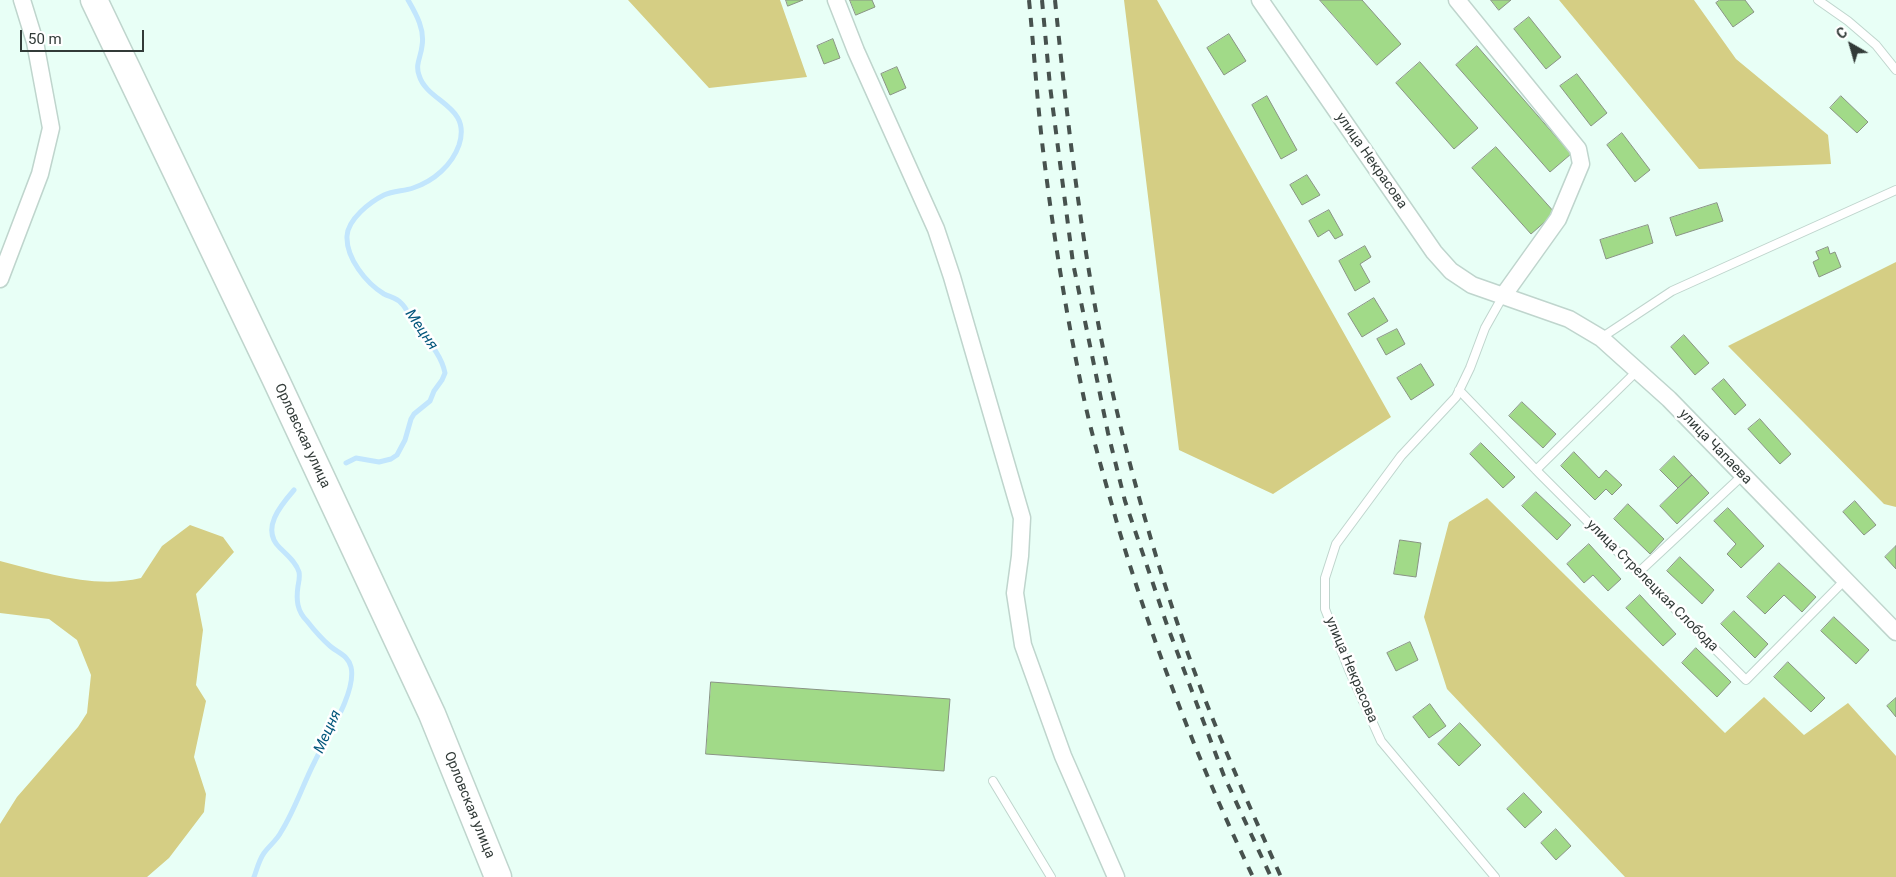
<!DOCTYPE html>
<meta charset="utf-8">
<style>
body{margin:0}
#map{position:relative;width:1896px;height:877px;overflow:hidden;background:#e8fff6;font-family:Roboto,sans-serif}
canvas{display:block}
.north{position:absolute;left:1826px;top:20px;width:50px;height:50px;-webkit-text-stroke:4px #fff;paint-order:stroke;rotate:322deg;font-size:14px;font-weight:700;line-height:20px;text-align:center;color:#323b38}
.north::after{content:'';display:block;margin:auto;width:18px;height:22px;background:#323b38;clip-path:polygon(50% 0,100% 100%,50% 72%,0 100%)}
.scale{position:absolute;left:20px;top:30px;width:124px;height:22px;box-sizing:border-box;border:2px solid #323b38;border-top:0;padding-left:6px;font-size:15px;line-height:18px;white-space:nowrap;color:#323b38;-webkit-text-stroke:4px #fff;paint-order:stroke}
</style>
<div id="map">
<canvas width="1896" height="877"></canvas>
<div class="north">С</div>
<div class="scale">50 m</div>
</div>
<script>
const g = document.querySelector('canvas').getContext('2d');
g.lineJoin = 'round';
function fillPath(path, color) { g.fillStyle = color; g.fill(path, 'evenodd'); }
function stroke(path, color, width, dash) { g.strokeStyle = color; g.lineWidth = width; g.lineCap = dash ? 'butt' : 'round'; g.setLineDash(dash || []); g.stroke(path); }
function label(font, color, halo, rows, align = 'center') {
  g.font = font + ' Roboto,sans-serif'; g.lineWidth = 5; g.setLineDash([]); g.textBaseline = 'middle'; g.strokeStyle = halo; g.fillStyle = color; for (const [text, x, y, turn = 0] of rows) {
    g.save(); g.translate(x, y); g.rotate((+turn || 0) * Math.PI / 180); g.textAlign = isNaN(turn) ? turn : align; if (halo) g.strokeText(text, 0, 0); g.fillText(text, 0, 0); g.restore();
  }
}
const green = new Path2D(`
 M628 0H780L807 77 709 88Z
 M1124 0H1157L1391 417 1273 494 1179 450Z
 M1559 0H1694L1736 59 1828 135 1831 164 1699 169Z
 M1896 262V507L1884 504 1728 346Z
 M1487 498 1725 733 1764 697 1804 735 1848 703 1896 756V877H1625L1447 689 1424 617 1449 522Z
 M190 525 223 537 234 552 196 594 203 630 196 685 206 701 194 757 206 794 204 812 169 858 147 877H0V824L17 797 78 727 87 713 91 675 77 640 49 619 0 613V561C46 573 94 589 141 578L162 546Z`);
const stream = new Path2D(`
 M346 463 356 458 379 462 391 459 397 455 405 440 411 419 414 414 430 401 434 391 442 380 445 373C441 352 423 336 411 319 408 314 406 307 401 303 397 298 390 297 384 294 366 283 346 258 347 236 348 219 370 202 384 195 393 191 404 191 413 188 434 181 452 165 459 145 472 105 427 103 419 75 415 64 421 57 422 46 425 29 416 14 408 0
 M254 877C257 869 259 860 264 853 269 846 277 840 281 832 295 810 303 784 315 761 326 738 357 692 351 667 348 655 338 653 330 646 322 639 314 630 307 621 297 611 296 600 298 586 299 581 300 577 299 572 296 562 287 555 280 548 260 529 281 505 294 490`);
const building = new Path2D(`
 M786 0H803L788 6Z
 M850 0H872L875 7 856 15Z
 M1320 0H1362L1401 44 1377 65Z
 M1491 0H1511L1499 10Z
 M1720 0H1745L1754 12 1733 27 1716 3Z
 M1529 17 1561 57 1546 69 1514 29Z
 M1229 34 1246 61 1224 75 1207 48Z
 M833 39 840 58 824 64 817 46Z
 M1477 46 1571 154 1550 172 1456 65Z
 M1420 62 1478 128 1454 149 1396 83Z
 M897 67 906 88 890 95 881 74Z
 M1577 74 1607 113 1591 126 1560 86Z
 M1267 96 1297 150 1281 159 1252 105Z
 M1841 96 1868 122 1857 133 1830 108Z
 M1622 133 1650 170 1635 182 1607 145Z
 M1496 147 1555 213 1531 234 1472 168Z
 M1307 175 1320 195 1302 205 1290 185Z
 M1717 203 1723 221 1676 236 1670 218Z
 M1329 210 1343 235 1335 239 1329 230 1318 237 1309 221Z
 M1648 225 1653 243 1606 259 1600 240Z
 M1365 246 1371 257 1360 264 1370 282 1355 291 1339 261Z
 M1828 247 1830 254 1835 252 1841 267 1819 277 1813 262 1819 259 1816 252Z
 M1374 298 1388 321 1362 337 1348 314Z
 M1397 329 1405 344 1386 355 1377 339Z
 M1684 335 1709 363 1695 375 1671 347Z
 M1421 364 1434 385 1411 400 1397 378Z
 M1724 379 1746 405 1735 415 1712 389Z
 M1522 402 1556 434 1543 448 1509 416Z
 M1760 419 1791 454 1780 464 1748 429Z
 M1481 443 1515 477 1503 488 1470 454Z
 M1574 452 1599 478 1606 470 1622 485 1612 495 1606 489 1595 500 1561 466Z
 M1674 456 1692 475 1678 488 1660 470Z
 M1692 475 1709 493 1677 524 1660 506Z
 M1536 492 1571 525 1557 540 1522 506Z
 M1855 501 1876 525 1864 535 1843 512Z
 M1628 504 1664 539 1650 554 1614 519Z
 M1728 508 1764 546 1741 568 1727 554 1736 544 1714 521Z
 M1400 540 1421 543 1416 577 1394 574Z
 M1589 544 1621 579 1608 591 1593 575 1584 583 1567 564Z
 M1896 546V569L1885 557Z
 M1680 557 1714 590 1702 604 1667 571Z
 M1779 563 1816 597 1802 612 1784 595 1765 614 1747 597Z
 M1640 595 1676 634 1663 646 1626 608Z
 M1734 611 1768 644 1755 658 1721 624Z
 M1834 617 1869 650 1856 664 1821 631Z
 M1410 642 1418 660 1396 671 1387 653Z
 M1696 648 1731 682 1717 697 1682 663Z
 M1788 662 1825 698 1811 712 1774 677Z
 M711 682 950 699 944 771 706 754Z
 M1896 698V717L1887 706Z
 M1430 704 1446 726 1429 738 1413 717Z
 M1460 723 1481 745 1459 766 1438 744Z
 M1524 793 1542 812 1525 828 1507 809Z
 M1556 829 1571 846 1556 860 1541 843Z`);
const service = new Path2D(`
 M1818 0 1848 21 1876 45 1896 70
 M1601 338 1672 291 1896 190
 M1459 390 1540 474 1746 680 1845 580
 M1536 470 1637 371
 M1639 572 1743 475
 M993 781 1051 877
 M1495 877 1381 741 1349 670 1325 609V578L1336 544 1401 456 1456 397 1470 368 1485 328 1503 296`);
const minor = new Path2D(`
 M836 0 856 51 936 229 952 277 1022 518 1020 556 1015 593 1023 645 1063 756 1116 877
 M1260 0 1434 252 1451 271 1472 285 1569 319 1601 338 1669 399 1896 632
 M1457 0 1578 149 1581 164 1558 219 1503 296
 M0 279 40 174 51 128 35 42 22 0`);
const primary = new Path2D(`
 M94 0 275 378 432 714 498 877`);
const rail = new Path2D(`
 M1029 0C1034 50 1037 100 1043 150 1053 232 1066 314 1083 394 1092 437 1105 480 1117 523 1153 645 1198 762 1253 877
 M1042 0 1050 86 1073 263 1108 433 1125 501 1167 625 1224 776 1271 877
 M1055 0C1065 99 1076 197 1093 295 1112 404 1141 513 1176 619 1205 707 1243 792 1281 877`);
const streetNames = [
 ["улица Некрасова",1371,161,55],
 ["Орловская улица",302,436,65],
 ["улица Чапаева",1715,447,46],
 ["улица Стрелецкая Слобода",1652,586,45],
 ["улица Некрасова",1351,670,67],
 ["Орловская улица",469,805,68]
];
const waterNames = [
 ["Мецня",421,330,55],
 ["Мецня",328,732,-66]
];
fillPath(green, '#d5ce84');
stroke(stream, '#c2e6fd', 5);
fillPath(building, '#a1da88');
stroke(building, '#899484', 1);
stroke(service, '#bfd5cd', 10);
stroke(minor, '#bfd5cd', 19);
stroke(primary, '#bfd5cd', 29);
stroke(service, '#fff', 8);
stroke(minor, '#fff', 16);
stroke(primary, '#fff', 26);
stroke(rail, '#47524e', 4, [9, 9]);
label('14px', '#323b38', '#fff', streetNames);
label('italic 15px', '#04577c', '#fff', waterNames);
</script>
